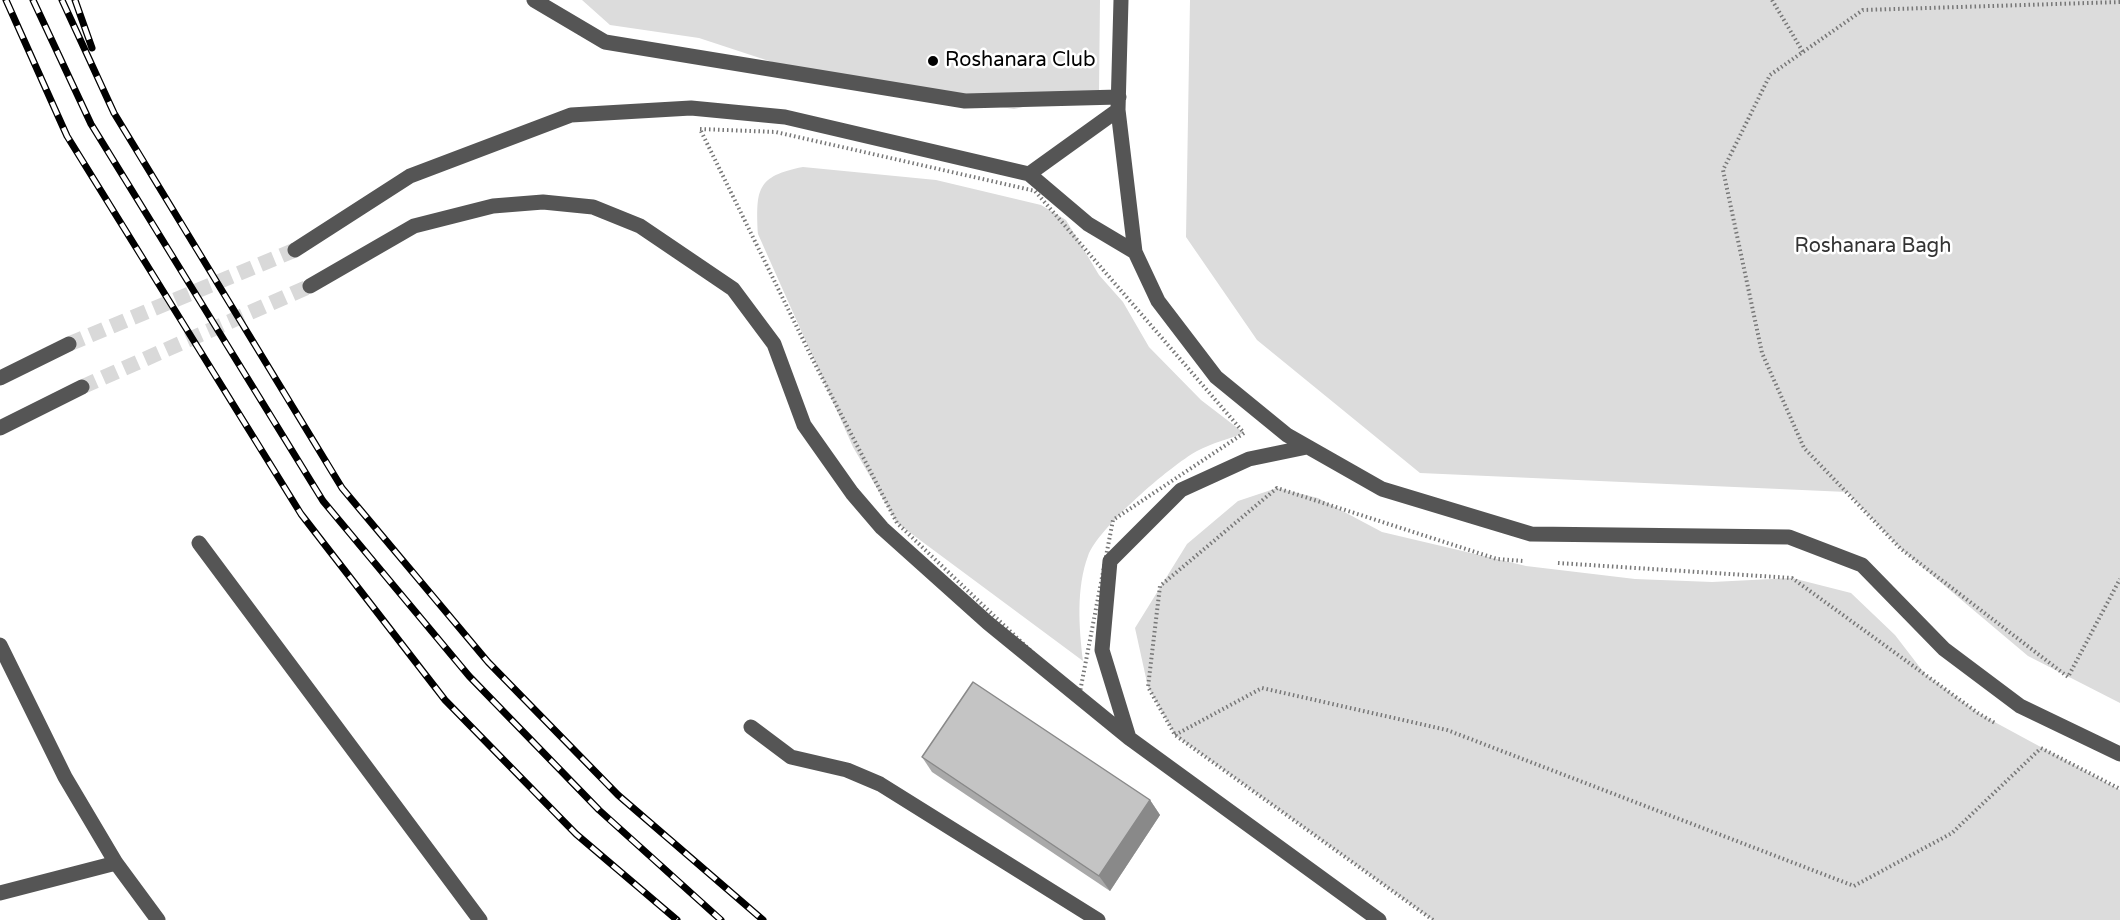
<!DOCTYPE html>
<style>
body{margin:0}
canvas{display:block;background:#fff}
</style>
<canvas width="2120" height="920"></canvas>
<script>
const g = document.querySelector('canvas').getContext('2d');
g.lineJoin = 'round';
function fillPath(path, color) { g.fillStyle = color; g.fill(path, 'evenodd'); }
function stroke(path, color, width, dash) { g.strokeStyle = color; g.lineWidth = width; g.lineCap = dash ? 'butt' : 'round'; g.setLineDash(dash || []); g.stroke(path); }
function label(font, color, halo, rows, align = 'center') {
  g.font = font + ' "Varela Round",sans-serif'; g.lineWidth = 5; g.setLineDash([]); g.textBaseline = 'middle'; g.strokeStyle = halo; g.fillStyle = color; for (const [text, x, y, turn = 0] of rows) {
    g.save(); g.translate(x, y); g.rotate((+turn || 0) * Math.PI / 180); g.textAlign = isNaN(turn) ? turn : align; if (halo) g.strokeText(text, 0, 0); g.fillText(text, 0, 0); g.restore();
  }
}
const green = new Path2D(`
 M582 0H1100L1099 91 1014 109 836 83 699 38 610 25Z
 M1190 0H2120V703L2028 656 1901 549 1847 492 1420 473 1257 340 1186 237Z
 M803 167 936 180 1041 205 1066 220 1099 275 1123 302 1149 347 1201 400 1244 433C1229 439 1212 443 1197 451 1170 466 1099 527 1088 556 1076 588 1079 628 1083 661L897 523 853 447 758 234C756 190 756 176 803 167Z
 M1277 488 1318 498 1382 532 1526 566 1635 579 1712 582 1792 578 1851 593 1895 635 1925 674 1978 713 2120 790V920H1433L1175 735 1148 687 1135 628 1187 544 1238 501Z`);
const minorTunnel = new Path2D(`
 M69 344 295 250
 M82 387 310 286`);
const path = new Path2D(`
 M1772 0 1803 52
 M2120 2 1863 10 1770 75 1723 170 1762 353 1804 448 1901 549 2068 677 2120 579
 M700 129 776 132 1035 191 1244 433 1113 520 1079 697 897 523 813 360Z
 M1558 563 1792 578 1978 713 1995 723
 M1175 735 1262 688 1447 730 1854 886 1952 833 2040 749
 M2041 748 2120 789
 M1433 920 1175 735 1148 687 1160 586 1277 488 1497 559 1523 561`);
const minor = new Path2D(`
 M534 0 605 42 965 101 1119 97
 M1121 0 1118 110 1135 252
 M1029 174 1088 224 1135 252 1158 301 1216 377 1287 435 1382 489 1531 534 1789 537 1862 565 1944 649 2020 706 2120 754
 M295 250 410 176 571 115 691 108 785 117 1029 174 1118 110
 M310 286 414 226 493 206 543 202 593 207 640 226 733 289 774 344 804 425 852 493 882 528 988 623 1129 738 1379 920
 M0 378 69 344
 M0 428 82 387
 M199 543 480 920
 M0 645 65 777 116 863 158 920
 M751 727 791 757 847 770 880 784 1098 920
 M1129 738 1102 650 1110 561 1181 490 1249 459 1307 447
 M0 893 116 863`);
const rail = new Path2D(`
 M6 0 67 136 301 514 445 700 576 834 677 920
 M33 0 91 124 323 501 469 676 599 810 721 920
 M62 0 114 113 342 488 488 662 618 795 763 920
 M75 0 92 48`);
const wall = new Path2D(`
 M922 757 1150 800 1160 815 1110 891 932 772Z`);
const shadedWall = new Path2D(`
 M1150 800 1160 815 1110 891 1099 876Z`);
const building = new Path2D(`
 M973 682 1150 800 1099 876 922 757Z`);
const markers = [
 [933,61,6,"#000"]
];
const poiNames = [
 ["Roshanara Club",945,61]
];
const parkNames = [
 ["Roshanara Bagh",1873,247]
];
fillPath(green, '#dcdcdc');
stroke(minorTunnel, '#d9d9d9', 15, [15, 8]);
stroke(path, '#777', 4, [1.5, 3]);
stroke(minor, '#555', 15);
stroke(rail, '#000', 7);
stroke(rail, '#fff', 4.5, [14]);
fillPath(wall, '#a9a9a9');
fillPath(shadedWall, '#898989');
fillPath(building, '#c4c4c4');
stroke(building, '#898989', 1.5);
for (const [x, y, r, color] of markers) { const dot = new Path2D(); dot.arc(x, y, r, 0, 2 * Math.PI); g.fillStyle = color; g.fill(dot); stroke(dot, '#fff', 2); }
label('20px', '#000', '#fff', poiNames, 'left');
label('20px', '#333', '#fff', parkNames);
</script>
